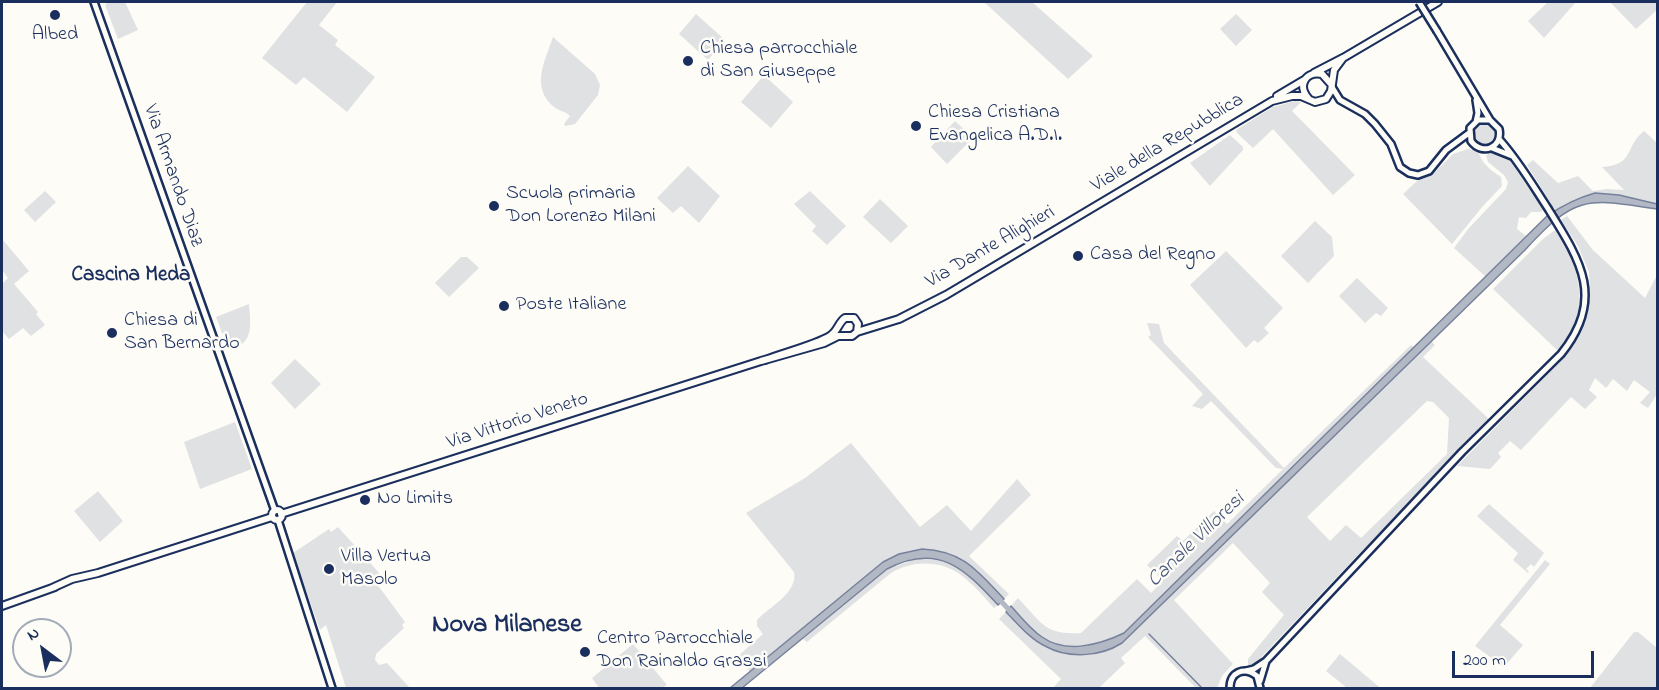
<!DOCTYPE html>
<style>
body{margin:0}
#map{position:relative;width:1659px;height:690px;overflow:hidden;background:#fdfcf7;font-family:"Indie Flower",sans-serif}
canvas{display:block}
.frame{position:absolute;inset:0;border:3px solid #1b2f5e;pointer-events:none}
.north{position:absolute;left:12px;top:618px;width:60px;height:60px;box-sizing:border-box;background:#fdfcf7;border:2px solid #a3aaba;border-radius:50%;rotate:328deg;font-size:16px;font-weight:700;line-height:24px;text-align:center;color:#1b2f5e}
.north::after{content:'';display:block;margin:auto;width:21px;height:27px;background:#1b2f5e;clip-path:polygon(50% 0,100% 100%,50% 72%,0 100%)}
.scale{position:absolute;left:1452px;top:651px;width:142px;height:27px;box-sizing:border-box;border:3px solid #1b2f5e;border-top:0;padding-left:8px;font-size:18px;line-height:21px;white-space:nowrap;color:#1b2f5e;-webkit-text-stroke:4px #fdfcf7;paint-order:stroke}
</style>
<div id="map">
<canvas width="1659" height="690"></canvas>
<div class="frame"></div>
<div class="north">N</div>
<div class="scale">200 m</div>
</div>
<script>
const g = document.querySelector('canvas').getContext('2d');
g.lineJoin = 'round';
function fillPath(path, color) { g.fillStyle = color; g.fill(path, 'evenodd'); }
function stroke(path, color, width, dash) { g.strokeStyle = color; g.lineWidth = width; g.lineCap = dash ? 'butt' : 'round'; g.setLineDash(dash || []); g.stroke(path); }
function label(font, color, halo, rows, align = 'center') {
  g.font = font + ' "Indie Flower",sans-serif'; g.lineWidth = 5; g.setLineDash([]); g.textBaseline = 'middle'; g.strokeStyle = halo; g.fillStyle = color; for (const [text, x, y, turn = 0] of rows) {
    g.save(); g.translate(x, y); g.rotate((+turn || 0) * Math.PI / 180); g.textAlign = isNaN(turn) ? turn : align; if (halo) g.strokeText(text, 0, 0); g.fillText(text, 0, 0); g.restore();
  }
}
const green = new Path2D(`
 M108 2H125L138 30 118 39 105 5Z
 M307 2H337L319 25 338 40 335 45 375 77 347 112 304 77 296 85 262 58Z
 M984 2H1032L1093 56 1068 79Z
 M1548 2H1576L1544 38 1528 21Z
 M1610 2H1657V10L1636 29Z
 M696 14 725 40 708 60 679 34Z
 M1236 14 1252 30 1236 46 1220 29Z
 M553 37 595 74 600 85 598 95 575 124 565 126 564 124 570 116C565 111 559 111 554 107 530 87 545 61 553 37Z
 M764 75 793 102 771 128 741 102Z
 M1295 101 1301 102 1292 111 1355 175 1333 195 1273 129 1253 148 1237 133 1236 130 1273 107Z
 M955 121 969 134 973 131 977 134 947 164 931 147Z
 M1474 134a11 11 0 1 1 22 0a11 11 0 1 1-22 0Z
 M1644 131 1657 143V204C1615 196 1596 184 1555 210L1527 165 1533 160 1558 183 1578 176 1593 191 1607 189 1624 190 1602 167C1635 165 1624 147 1644 131Z
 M1230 135 1243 147V150L1210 186 1190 163Z
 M1468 149C1483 152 1477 154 1485 164 1489 169 1495 173 1501 177L1502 186 1483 206 1452 244 1403 194 1418 180 1428 177 1435 172 1453 154Z
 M1495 151 1511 157 1546 209 1540 212H1531L1526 218 1519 217 1517 229 1526 236 1486 277 1454 248 1469 228 1506 189 1508 182 1504 175 1488 162 1486 155Z
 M688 166 720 196 699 223 681 206 673 213 657 198Z
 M45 191 56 202 35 222 24 210Z
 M810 191 846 226 827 245 812 231 816 226 794 204Z
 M880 199 908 226 891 243 863 217Z
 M1567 216 1593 250 1645 298 1657 275V394L1648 408 1640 403 1650 392 1634 380 1627 391 1613 379 1606 388 1595 378 1589 390 1597 397 1585 409 1571 397 1521 450 1510 441 1498 453 1501 457 1490 469 1457 466 1565 357 1579 335 1588 313 1590 292 1589 272 1578 246 1561 220Z
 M1315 221 1332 237 1334 256 1308 283 1281 256Z
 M1555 230C1581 267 1593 314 1557 350L1493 289 1543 239Z
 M2 239 29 271 14 284 38 312 36 314 45 325 31 336 23 328 9 339 2 331V284L8 278 2 270Z
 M1226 251 1283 308 1264 328 1269 333 1258 343 1254 340 1246 348 1190 285Z
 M461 257H467L479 268 449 297 435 283Z
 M1357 278 1388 308 1381 316 1376 313 1365 323 1339 296Z
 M249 304C250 318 254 340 238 346L222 333 216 317Z
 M1147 323 1159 324 1164 343 1284 468 1411 345 1414 347 1124 633C1099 645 1066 654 1042 637 1030 629 1021 617 1011 606L1018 598C1042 623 1044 635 1081 633L1137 579 1151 593 1163 581 1147 565 1177 536 1183 541 1214 511 1227 524 1283 469 1276 468 1211 401 1202 409 1192 406 1203 394 1148 337 1151 335Z
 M1431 341 1435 345 1423 357 1491 421 1354 559 1253 666H1248V659L1284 615 1262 592 1270 583 1233 543 1174 600 1233 664 1222 676 1217 688H1196L1145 636 1121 658 1125 663 1099 688H1053L1061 679 999 619 1006 612C1018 624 1030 639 1045 646 1068 659 1100 657 1122 643ZM1427 401 1433 402 1449 418 1447 454 1361 538 1346 525 1330 541 1307 517Z
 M295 359 321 384 295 409 271 383Z
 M235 422 252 469 200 489 184 442Z
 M851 443 920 527 947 505 971 531 1017 479 1031 495 969 556 1009 594 1004 599 976 569 934 550 910 551 883 562 750 672 737 657 763 634 757 626V620C770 606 798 593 794 572L746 513 805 478Z
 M98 491 123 521 100 542 74 511Z
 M1489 504 1544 553 1534 567 1531 564 1526 569 1529 572 1528 573 1513 560 1518 553 1477 516Z
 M338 527 380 574 375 576 374 580 405 622 402 625 404 628 376 654 375 660 379 665 387 663 409 687 408 688H346L326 625 320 630 293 553 329 529 331 532Z
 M917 559C959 558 970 576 998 605L994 608C984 597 973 584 961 575 941 560 912 560 891 573L807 642 803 639 887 569Z
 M1545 560 1550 564 1500 625 1523 645 1504 667 1475 646Z
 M1634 632H1638L1657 648V688H1590Z
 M633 644 667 685 662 688H599L592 678Z
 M1340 654 1378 686 1381 688H1347L1326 671Z`);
const water = new Path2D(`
 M1595 193 1619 195 1657 204V209C1587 198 1575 195 1525 250L1122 643C1100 657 1068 659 1045 646 1030 639 1018 624 1006 612L1011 606C1021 617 1030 629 1042 637 1066 654 1099 645 1124 633L1547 216C1563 205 1577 198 1595 193Z
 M922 549C963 551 977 570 1004 599L998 605C965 569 938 542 887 569L742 688H730L883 562 899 554Z`);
const stream = new Path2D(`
 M1149 634 1202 688`);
const canal = new Path2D(`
 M997 597 1013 614`);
const secondary = new Path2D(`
 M94 2 275 511
 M1437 31 1490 120 1499 129C1503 148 1482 156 1471 141L1470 128 1478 120H1490
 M1332 87 1340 100 1365 114 1375 124 1391 144 1400 167 1409 173 1418 175 1429 171 1446 150 1469 133
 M1476 122 1478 113 1476 100
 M1492 148 1512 156
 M278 520 332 688
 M1246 671 1254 669 1266 661 1462 452 1561 354C1606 298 1580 260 1547 207 1532 184 1518 160 1499 139
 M1260 681 1266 661
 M1230 688C1230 672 1244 666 1257 676L1260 688`);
const primary = new Path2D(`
 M1314 73 1343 58 1438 2
 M1277 96 1304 80
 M1308 98C1297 85 1306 71 1322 74L1330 83
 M857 332 899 319 946 295 1272 101 1292 96H1301L1315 102 1326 99 1331 91 1334 70 1343 58
 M272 515a5 5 0 1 1 10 0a5 5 0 1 1-10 0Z
 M281 514 761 361 824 343 838 336H852L857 332 858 324 854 318H845C838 323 838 331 830 336 815 345 783 353 765 360
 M52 588 72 579 98 573 272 517
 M2 606 55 587`);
const secondaryBridge = new Path2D(`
 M1419 2 1437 31`);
const markers = [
 [55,15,6,"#1b2f5e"],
 [688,61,6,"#1b2f5e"],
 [916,126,6,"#1b2f5e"],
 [494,206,6,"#1b2f5e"],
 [1078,256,6,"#1b2f5e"],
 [504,306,6,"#1b2f5e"],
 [112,333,6,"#1b2f5e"],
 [365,500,6,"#1b2f5e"],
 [329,569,6,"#1b2f5e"],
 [585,652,6,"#1b2f5e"]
];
const poiNames = [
 ["Albed",55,36,"center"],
 ["Chiesa parrocchiale",700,50],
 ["di San Giuseppe",700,73],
 ["Chiesa Cristiana",928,114],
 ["Evangelica A.D.I.",928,137],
 ["Scuola primaria",506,195],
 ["Don Lorenzo Milani",506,218],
 ["Casa del Regno",1090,256],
 ["Poste Italiane",516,306],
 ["Chiesa di",124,322],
 ["San Bernardo",124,345],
 ["No Limits",377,500],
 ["Villa Vertua",341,558],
 ["Masolo",341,581],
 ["Centro Parrocchiale",597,640],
 ["Don Rainaldo Grassi",597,663]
];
const streetNames = [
 ["Viale della Repubblica",1168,144,-31],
 ["Via Armando Diaz",172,176,71],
 ["Via Dante Alighieri",991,248,-30],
 ["Via Vittorio Veneto",518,422,-18]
];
const neighbourhoodNames = [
 ["Cascina Meda",131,277]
];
const waterNames = [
 ["Canale Villoresi",1197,541,-44]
];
const districtNames = [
 ["Nova Milanese",507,627]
];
fillPath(green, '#e0e1e3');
fillPath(water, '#b3b8c5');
stroke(water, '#76819c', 1.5);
stroke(stream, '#76819c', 1.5);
stroke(canal, '#b3b8c5', 5);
stroke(secondary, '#1b2f5e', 10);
stroke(primary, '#1b2f5e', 10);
stroke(secondary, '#fdfcf7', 5);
stroke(primary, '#fdfcf7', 6);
stroke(secondaryBridge, '#1b2f5e', 10, []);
stroke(secondaryBridge, '#fdfcf7', 5);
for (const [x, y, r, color] of markers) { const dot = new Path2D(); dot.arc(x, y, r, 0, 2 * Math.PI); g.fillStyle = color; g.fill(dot); stroke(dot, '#fdfcf7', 2); }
label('20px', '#1b2f5e', '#fdfcf7', poiNames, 'left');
label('20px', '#1b2f5e', '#fdfcf7', streetNames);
label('bold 21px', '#1b2f5e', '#fdfcf7', neighbourhoodNames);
label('italic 21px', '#49587d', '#fdfcf7', waterNames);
label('bold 26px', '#1b2f5e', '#fdfcf7', districtNames);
</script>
